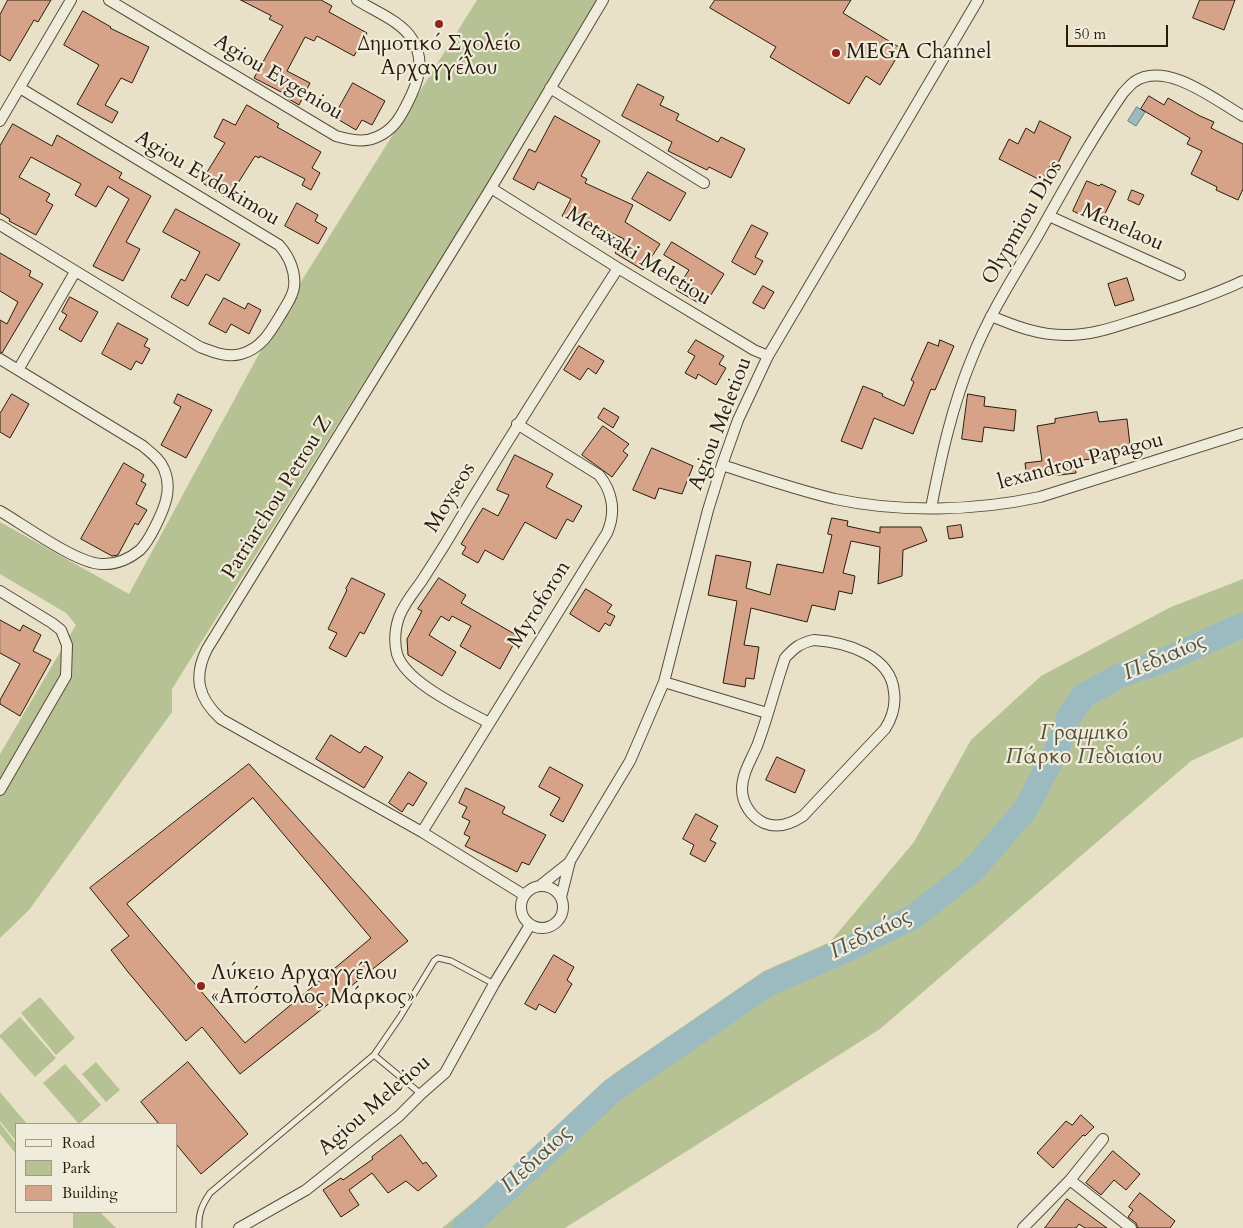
<!DOCTYPE html>
<meta charset="utf-8">
<style>
body{margin:0}
#map{position:relative;width:1243px;height:1228px;overflow:hidden;background:#e8e1c7;font-family:Cardo,serif}
canvas{display:block}
.legend{position:absolute;left:15px;top:1123px;width:162px;height:90px;box-sizing:border-box;background:#f0ecdb;border:1px solid #a19889;margin:0;padding:6px 9px;list-style:none;font-size:15px;color:#2b1b0d}
.legend li{display:flex;align-items:center;gap:10px;height:25px}
.legend b{width:25px;border:1px solid #a19889}
.scale{position:absolute;left:1066px;top:25px;width:102px;height:22px;box-sizing:border-box;border:2px solid #2b1b0d;border-top:0;padding-left:6px;font-size:15px;line-height:18px;white-space:nowrap;color:#2b1b0d;-webkit-text-stroke:4px #f0ecdb;paint-order:stroke}
</style>
<div id="map">
<canvas width="1243" height="1228"></canvas>
<ul class="legend">
<li><b style="height:6px;background:#f0ecdb"></b>Road</li>
<li><b style="height:14px;background:#b7c294"></b>Park</li>
<li><b style="height:14px;background:#d7a388"></b>Building</li>
</ul>
<div class="scale">50 m</div>
</div>
<script>
const g = document.querySelector('canvas').getContext('2d');
g.lineJoin = 'round';
function fillPath(path, color) { g.fillStyle = color; g.fill(path, 'evenodd'); }
function stroke(path, color, width, dash) { g.strokeStyle = color; g.lineWidth = width; g.lineCap = dash ? 'butt' : 'round'; g.setLineDash(dash || []); g.stroke(path); }
function label(font, color, halo, rows, align = 'center') {
  g.font = font + ' Cardo,serif'; g.lineWidth = 4.5; g.setLineDash([]); g.textBaseline = 'middle'; g.strokeStyle = halo; g.fillStyle = color; for (const [text, x, y, turn = 0] of rows) {
    g.save(); g.translate(x, y); g.rotate((+turn || 0) * Math.PI / 180); g.textAlign = isNaN(turn) ? turn : align; if (halo) g.strokeText(text, 0, 0); g.fillText(text, 0, 0); g.restore();
  }
}
const green = new Path2D(`
 M477 0H603L172 689V712L29 910 0 938V754L76 625 66 613 0 574V522L129 594 279 317Z
 M1243 579V737L1191 761 880 1029 565 1228H442L476 1200 615 1073 764 971 830 942 914 842 971 740 1041 676 1171 607Z
 M40 997 75 1038 56 1055 21 1013Z
 M20 1017 56 1058 35 1077 0 1037V1035Z
 M96 1062 120 1090 106 1102 82 1074Z
 M65 1064 101 1105 79 1124 43 1083Z
 M0 1092 27 1124H16V1141L0 1121Z
 M0 1123 16 1144V1154L0 1134Z
 M73 1212H100L116 1228H73Z`);
const water = new Path2D(`
 M1137 107 1145 112 1136 126 1128 121Z`);
const river = new Path2D(`
 M464 1228 477 1217 613 1090 768 984 844 951 913 917 973 870 1025 810 1056 751 1069 717 1083 696 1121 675 1163 661 1243 625`);
const building = new Path2D(`
 M8 0H51L38 22 34 20 10 61 0 55V15Z
 M241 0H321L332 6 329 12 367 33 354 56 317 36 314 41 305 37 287 71 310 83 299 105 287 98 289 96 254 78 283 26 269 19 271 16Z
 M715 0H851L843 13 902 49 880 85 866 76 849 104 770 57 776 47 710 8Z
 M1200 0H1235L1224 30 1193 18Z
 M83 11 111 27 110 28 149 47 132 83 121 78 105 105 118 112 112 123 77 104 99 65 64 45Z
 M353 83 385 101 372 125 362 120 356 130 334 117Z
 M638 84 664 97 660 105 679 114 676 120 718 142 721 137 745 149 731 178 709 167 707 170 668 151 672 142 622 116Z
 M1149 96 1164 105 1168 98 1200 116 1214 122 1211 128 1243 144V189L1238 200 1216 190 1217 187 1191 174 1202 151 1187 144 1190 138 1141 109Z
 M247 105 279 124 277 127 321 152 312 168 320 173 311 190 302 185 305 179 260 156 259 158 255 156 228 199 201 182 225 143 214 137 223 119 235 125Z
 M555 116 600 141 581 176 587 179 585 183 633 205 625 222 660 244 643 270 615 253 624 239 589 222 586 227 562 216 571 199 538 182 534 190 513 179 529 149 535 152Z
 M1040 121 1071 137 1057 165 1052 162 1042 181 999 159 1009 139 1018 144 1026 128 1034 133Z
 M13 124 52 146 57 135 122 173 119 178 151 196 126 242 140 249 123 281 93 266 129 199 108 186 96 207 75 195 81 184 31 157 19 177 50 194 46 201 53 205 36 235 9 221 10 219 0 213V146Z
 M648 172 686 193 670 221 632 199Z
 M1087 181 1099 186 1101 184 1116 191 1100 224 1073 211Z
 M1132 190 1144 195 1139 205 1128 200Z
 M297 203 318 215 315 221 327 228 318 244 285 226Z
 M176 209 240 244 219 281 206 274 188 306 171 297 181 279 185 281 200 252 163 232Z
 M752 225 768 233 755 257 763 261 755 275 732 262Z
 M672 242 724 274 704 306 676 290 689 270 664 255Z
 M0 253 31 271 29 276 43 284 2 353 0 352V320L7 324 18 302 0 291Z
 M1127 278 1134 300 1115 306 1108 284Z
 M763 286 774 292 764 309 753 303Z
 M70 297 98 312 81 342 59 329 67 315 62 312Z
 M224 298 245 309 248 303 261 310 249 334 231 324 226 333 209 324Z
 M118 323 148 339 144 346 150 349 142 364 136 361 131 370 102 354Z
 M696 340 724 356 719 364 726 368 716 385 698 374 696 379 685 373 695 356 688 352Z
 M940 340 954 346 935 390 931 389 913 434 874 418 862 449 841 441 863 386 883 394 882 396 904 406 914 382 911 380 928 342 938 346Z
 M579 346 604 361 596 374 588 368 580 380 564 370Z
 M12 394 29 404 10 438 0 432V414Z
 M178 394 212 410 186 458 161 445 181 407 174 403Z
 M968 394 985 397 984 406 1016 410 1014 431 984 427 982 442 962 439Z
 M604 408 619 417 613 428 598 418Z
 M1097 412 1099 422 1127 419 1131 454 1074 461 1076 473 1027 479 1025 463 1042 461 1037 426 1055 423V419Z
 M603 426 629 444 623 451 628 455 612 477 582 455Z
 M652 448 693 466 682 494 659 488 655 499 633 490Z
 M515 455 553 474 546 487 582 506 573 522 567 519 556 539 525 522 503 560 485 550 478 563 462 554 466 547 461 544 483 508 498 516 509 495 497 490Z
 M124 463 144 475 141 481 146 484 136 504 147 510 138 525 135 523 118 555 112 556 81 539Z
 M832 518 848 521 847 526 880 533V527H921L927 541 903 550 902 576 878 584 880 547 851 541 843 573 855 576 852 594 839 591 835 610 812 605 807 622 751 608 744 645 759 647 754 679 746 678 745 687 723 683 737 601 708 595 716 555 751 562 746 588 770 595 777 564 823 573 832 535 828 534Z
 M961 525 963 537 949 539 947 527Z
 M352 578 385 594 364 634 360 632 346 657 329 648 337 633 328 629 347 590 346 589Z
 M439 578 466 595 461 603 518 636 500 669 460 646 471 626 452 616 449 621 441 616 429 635 456 652 442 676 408 655 407 639 422 611 418 609Z
 M586 589 612 605 607 612 615 616 610 626 605 623 599 632 570 614Z
 M0 620 20 631 23 625 41 635 33 651 51 660 20 716 0 704V700L20 664 0 653Z
 M331 735 360 753 365 746 383 757 364 788 316 759Z
 M777 757 805 770 795 793 766 780Z
 M249 764 408 941 240 1074 202 1027 186 1041 128 972 111 950 129 936 90 888ZM253 798 371 938 245 1043 127 904Z
 M550 767 583 785 563 822 550 815 560 798 539 787Z
 M409 772 427 783 413 806 408 803 402 812 389 803Z
 M466 788 505 807 502 813 546 835 529 865 522 862 517 872 465 846 470 837 464 834 470 821 462 817 467 807 459 803Z
 M696 814 718 826 710 840 716 843 705 862 690 854 694 845 683 839Z
 M554 955 574 967 567 980 572 984 555 1013 539 1004 536 1010 525 1004Z
 M188 1062 248 1134 201 1174 176 1144V1124H159L141 1102Z
 M1081 1115 1094 1127 1085 1136 1083 1135 1053 1168 1037 1153 1066 1121 1072 1125Z
 M401 1135 423 1164 426 1162 437 1176 418 1191 406 1181 388 1193 372 1173 349 1190 359 1205 341 1217 323 1190 341 1178 343 1180 373 1159 372 1157Z
 M1113 1151 1140 1174 1126 1190 1114 1180 1101 1195 1086 1183Z
 M1140 1193 1175 1221 1170 1228H1138L1136 1223 1128 1217 1133 1210 1129 1207Z
 M1067 1199 1107 1228H1085L1079 1224 1076 1228H1045Z`);
const service = new Path2D(`
 M374 1055 421 1094
 M199 1228C198 1214 202 1205 210 1193L374 1055 400 1017 434 961 438 958 451 961 494 984`);
const minor = new Path2D(`
 M109 0 336 136C350 140 364 143 377 137 393 130 400 118 407 104 418 83 426 61 412 39 401 21 374 11 357 0
 M550 88 704 183
 M0 121 71 0
 M491 188 618 268 754 350 768 356
 M1049 216 1180 275
 M0 225 200 347C213 352 227 358 241 354 263 348 272 329 283 311 287 304 293 296 294 287 296 272 289 256 279 245L20 88
 M991 316C1015 326 1038 335 1065 335 1092 336 1117 326 1143 318 1177 307 1211 296 1243 281
 M0 359 143 446C151 453 160 459 164 469 173 490 164 509 155 527 151 535 146 544 140 550 129 559 115 565 101 564 76 563 24 525 0 511
 M18 370 75 272
 M722 465C759 477 797 490 835 499 901 513 975 511 1040 497L1243 433
 M931 508C941 457 952 406 972 358 989 315 1014 276 1037 237 1064 189 1091 139 1123 93 1126 90 1130 85 1134 82 1166 60 1215 100 1243 116
 M0 591 52 623 61 630 67 645 66 676 0 790
 M814 640C845 642 891 655 894 692 896 706 892 718 885 729L803 816C791 824 778 829 764 823 751 817 742 803 742 789 742 774 751 760 757 746 768 717 775 687 785 658 794 648 800 643 814 640Z
 M664 682 767 713
 M489 723C464 709 406 683 397 654 394 642 395 629 399 617 404 604 413 593 421 582 432 565 443 548 453 531 506 442 562 355 618 268
 M422 832 607 533C616 513 613 492 599 475L517 424
 M541 885 570 862
 M521 907a21 21 0 1 1 42 0a21 21 0 1 1-42 0Z
 M524 895 422 832 221 719C198 698 193 677 207 649L491 188 603 0
 M561 897 570 861 630 761 664 682 708 510 722 465 738 420 768 356 978 0
 M1070 1180 1131 1228
 M239 1228 306 1190 399 1116 421 1094 445 1073 494 984 530 925
 M1023 1228 1070 1180 1103 1139`);
const markers = [
 [439,24,5,"#8f2418"],
 [836,53,5,"#8f2418"],
 [201,986,5,"#8f2418"]
];
const poiNames = [
 ["Δημοτικό Σχολείο",439,45,"center"],
 ["Αρχαγγέλου",439,69,"center"],
 ["MEGA Channel",846,53],
 ["Λύκειο Αρχαγγέλου",211,974],
 ["«Απόστολος Μάρκος»",211,998]
];
const streetNames = [
 ["Agiou Evgeniou",278,78,31],
 ["Agiou Evdokimou",207,179,31],
 ["Olypmiou Dios",1023,223,-60],
 ["Menelaou",1122,228,24],
 ["Metaxaki Meletiou",638,257,32],
 ["Agiou Meletiou",721,424,-69],
 ["lexandrou Papagou",1081,462,-15],
 ["Patriarchou Petrou Z",278,498,-58],
 ["Moyseos",451,498,-59],
 ["Myroforon",540,605,-58],
 ["Agiou Meletiou",375,1106,-41]
];
const parkNames = [
 ["Γραμμικό",1084,734],
 ["Πάρκο Πεδιαίου",1084,758]
];
const waterNames = [
 ["Πεδιαίος",1165,658,-23],
 ["Πεδιαίος",871,935,-26],
 ["Πεδιαίος",537,1160,-43]
];
fillPath(green, '#b7c294');
fillPath(water, '#9cbbc0');
stroke(water, '#6f7b78', 1);
stroke(river, '#9cbbc0', 25);
fillPath(building, '#d7a388');
stroke(building, '#2b1b0d', 1);
stroke(service, '#5a4c3c', 7);
stroke(minor, '#5a4c3c', 12);
stroke(service, '#f0ecdb', 5);
stroke(minor, '#f0ecdb', 10);
for (const [x, y, r, color] of markers) { const dot = new Path2D(); dot.arc(x, y, r, 0, 2 * Math.PI); g.fillStyle = color; g.fill(dot); stroke(dot, '#f0ecdb', 2); }
label('21px', '#2b1b0d', '#f0ecdb', poiNames, 'left');
label('21px', '#2b1b0d', '#f0ecdb', streetNames);
label('italic 21px', '#554d36', '#f0ecdb', parkNames);
label('italic 22px', '#53534c', '#f0ecdb', waterNames);
</script>
